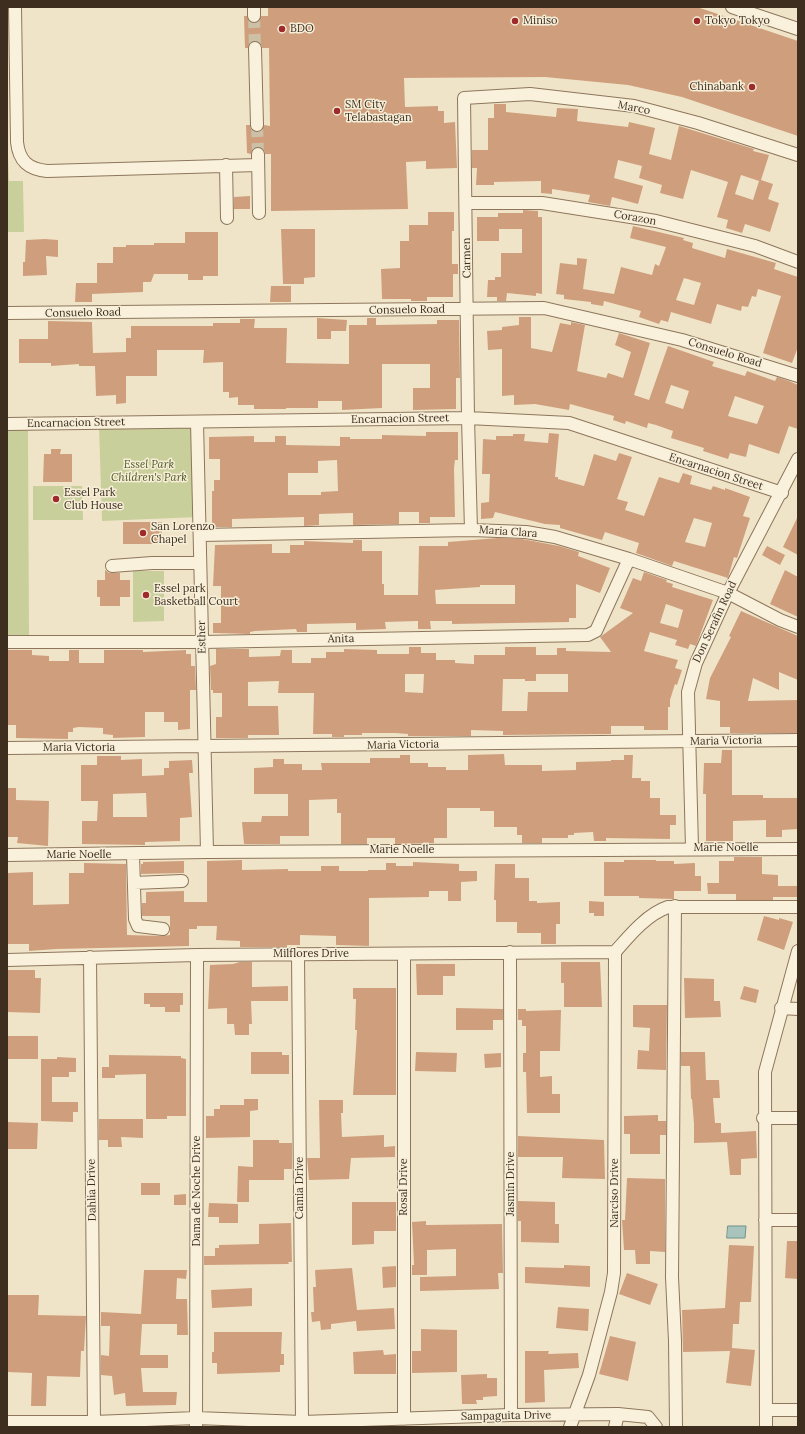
<!DOCTYPE html>
<style>
body{margin:0}
#map{position:relative;width:805px;height:1434px;overflow:hidden;background:#f0e4c8;font-family:Lora,serif}
canvas{display:block}
.frame{position:absolute;inset:0;border:8px solid #3d2e20;pointer-events:none}
</style>
<div id="map">
<canvas width="805" height="1434"></canvas>
<div class="frame"></div>
</div>
<script>
const g = document.querySelector('canvas').getContext('2d');
g.lineJoin = 'round';
function fillPath(path, color) { g.fillStyle = color; g.fill(path, 'evenodd'); }
function stroke(path, color, width, dash) { g.strokeStyle = color; g.lineWidth = width; g.lineCap = dash ? 'butt' : 'round'; g.setLineDash(dash || []); g.stroke(path); }
function label(font, color, halo, rows, align = 'center') {
  g.font = font + ' Lora,serif'; g.lineWidth = 3; g.setLineDash([]); g.textBaseline = 'middle'; g.strokeStyle = halo; g.fillStyle = color; for (const [text, x, y, turn = 0] of rows) {
    g.save(); g.translate(x, y); g.rotate((+turn || 0) * Math.PI / 180); g.textAlign = isNaN(turn) ? turn : align; if (halo) g.strokeText(text, 0, 0); g.fillText(text, 0, 0); g.restore();
  }
}
const green = new Path2D(`
 M7 134 9 181H23L24 232H7Z
 M195 424 198 517 102 521 99 426Z
 M7 428H28L29 640H7Z
 M33 486H82L83 520H33Z
 M133 571H164V621L133 622Z`);
const water = new Path2D(`
 M728 1226H746L745 1238H727Z`);
const building = new Path2D(`
 M268 7H697L798 41V136L682 97 628 85 545 77 404 78 405 107 438 106V111H444V123L455 122 457 168 426 169V161L406 162 408 209 271 211V154H265L264 150 258 147 254 148 251 154 247 153 246 125H250L251 129 257 132 261 131 264 125 270 126 269 48H262L261 44 255 41 251 42 248 48H245L244 16H247L251 23H257L261 16H268Z
 M494 104H506V112L556 117 557 108 578 109 577 121 628 127 629 122 655 128 649 154 671 160 679 126 754 149 753 151 769 155 761 180 773 184 768 199 779 203 770 232 745 224 742 233 726 228 728 220 717 217 728 182 691 170 683 199 660 193 662 185 639 178 642 166 618 160 614 178 643 186 638 204 612 197 610 206 588 202 590 195 552 189V194L541 193V181L494 182V185H476L477 168H472V150H488V118H494ZM741 175 759 181 753 200 735 194Z
 M250 196V209H234V197Z
 M523 210 538 211V217H542V294L536 293V296L507 293 506 301H497V297H487L488 280H495V277H501V253H522V229H499V241H477V217H498V213H523Z
 M428 212H454V231H452V264H458V274H453V297H427V301H411V299H382L381 269 400 268V241H409V225H428Z
 M633 226 684 238 683 240 693 243 692 248 725 258 727 249 776 263 774 269 798 277V347L792 363 763 353 781 296 758 289 756 297 752 296 748 307 742 306 741 311 717 304 711 324 671 312 668 322 661 320 659 324 639 317 641 311 604 301 603 306 591 304V302L564 299V295L556 294 560 263 577 265V258L587 259 583 289 614 294 621 267 652 275 655 264 659 266 666 247 630 238ZM684 278 701 283 694 305 676 300Z
 M281 229H315V277L304 278V284H283Z
 M185 232H218V276H203V280H188V274H154L151 282H143V292L92 294V302H75L76 283H97V263H113V247H126V245H154V243H185Z
 M45 239 58 240V257L46 256 47 275 23 276V262H25L26 240Z
 M271 286H291V302H270Z
 M519 317H531V348L552 352 560 323 571 325V322L585 325 577 371 606 378 608 373 623 378 631 352 615 345 619 333 650 343 634 395 649 400 668 346 714 362 712 366 745 376 747 371 775 381 777 377 789 381 798 385V429L789 426 779 454 749 444 746 457 730 453 728 459 703 451 704 448 671 438 673 431 656 425 648 423 647 428 626 421 625 424 613 420 614 416 570 404 569 410 535 404 514 405V395L502 396V349L488 350 487 331 502 330V327L519 325ZM671 385 689 391 683 409 665 403ZM735 396 764 406 757 424 728 416Z
 M317 318 347 320 346 331H331V339H317Z
 M367 318H376V325L437 324V320H459L460 378H456V409L413 410V388H430V364H382V408L342 410V401H318V408H286V409H254V405H238V397L229 398V392H223V362L203 363 204 350H157V376H126V403L116 404V395L96 396 95 366H79V364L51 366V363H19V339H48V321L92 322 93 353 126 352V338H131V326H213V323H240V319H255L254 328H287L286 363 349 364V325H367Z
 M426 432H458V460H455L454 468 455 517H430V523H419V512H399V524L353 525V513L319 514V525L304 526V517L232 519V527H212V491H214V480H220V459H209V437L254 436V442H275V436H286V445L340 446V437H350V439H382V435L426 436ZM337 460 338 491 321 492V495H288V473H318V461Z
 M549 433 559 434 555 477H558V479L584 486 594 454 616 461 619 453 632 457 617 499 628 502 625 510 644 516 659 477 679 483 683 473 692 476 690 484 711 490 713 486 725 490V488L750 497 743 516 750 518 737 558 734 557 728 578 674 561 672 566 636 553 639 543 605 532 602 540 560 528V525L545 524 495 512 493 518 481 519V503L489 502 490 474H482L483 439 496 440V436H513V434H525L524 441 548 443ZM694 518 712 523 705 547 685 542Z
 M51 449H61L60 454H72V482H43L44 454H51Z
 M798 516V555L783 547Z
 M123 522H162V544H123Z
 M498 538 522 539 559 546 579 552 578 556 610 568 600 593 576 584V618H569V622L452 624V621H430L431 629H418V621L385 622 386 629 356 630V623L307 624V632H297L296 629 255 631 250 632V634L213 633V623H221V586H213L215 545 272 544V553H290V545H304V541L353 543V540H362V551H382V584H384V595H418L419 546H448V542ZM480 585H515V604H436L435 590 480 587Z
 M767 546 785 555 780 565 762 555Z
 M105 570 109 573H120V580H130V597H120V606H100V597H97V580H105Z
 M785 570 798 577V617L770 604Z
 M644 572 667 580 666 582 673 584 672 587 713 600 696 646 690 644 688 649 675 645 677 640 650 632 644 651 678 660 675 668 682 670 677 685 675 684 670 700V707H668V730H644V726H611V734L503 735V731L471 730V736H408V734L395 733H362V735H344V737H332V734H313L314 693H278L279 681 248 682V706H278L279 735H248V738H216V717H222V693H213V690H211L210 666 216 664V649H249V657L280 656 281 650H292V663H311V658H326V652H344V649L377 650V654H409V647H421V653H436V660H455V663L474 664V655H505V647H536V655H557V648H566V651L611 652 600 637 633 613 620 608 633 578 641 581ZM666 604 683 610 678 628 660 623ZM405 674H424L423 693 405 692ZM536 674H568V692H528L527 711H502L503 679H525V681H536Z
 M741 611 798 636V680L779 672V690L753 678 748 701 798 700 797 733H730V727H720V701L706 699 710 678 731 637 729 636Z
 M7 650H32V655L49 656V661H69V650H79V663H104V650H143V652L186 650V654H191V666H195L196 690H190V729L178 730V722H164V712H145V737L113 738V735L103 734V728L79 727 73 728V732H68V739L16 738V725H7Z
 M722 750H732V795H763V798H798V829L782 830V837H766V820L733 821V841H706V794H703L704 763H721Z
 M504 754 505 765H542V771L576 770V762L611 761V760H624V755H633L632 778H641V781H650V798H660V815H676V825H670V839L606 838V841H594L593 832 574 833V835H568V838H542V843H522V835H517V827H494V811H480V808H447V838H434V843L395 844V838H367V844H341V813H337V799L309 800V836H280V844H244L242 822H261L262 816H288V794H254V768L273 767V759H284V764H302V770H322L321 763H370V758H400V755H410V763H428V767H446V770H468V755Z
 M97 756H121V760L142 759V776L164 775V768H169V761L192 760 193 773H189L192 817 180 818V841L145 842V845L82 844V821H97L98 801H81V765H97ZM146 793 147 817H113V794Z
 M7 788H16V800L49 801 48 846 17 843 18 837H7Z
 M734 857H762V874L778 875V886H798V897H773V900H736V894H708L707 883H719V861H734Z
 M242 860V870L288 869V871H321V866H339V871H368V870H386V863H396V866H413V862L459 864V871H477V881L461 882V901H448V891H429V897L369 898V946L336 945V936L300 935V945H287V947H240V941L216 940 217 926H197V929H189V946L56 949 29 951V944H7V873L33 872V905L69 904V873H84V863L126 864 127 935 162 936 170 935V916H142V903H146V892L184 891V902H207V861Z
 M624 860H656V861H674V864L695 863V876H701V891H674V899L639 898V896H604V862H624Z
 M184 861V873L141 874V864H143V862Z
 M495 864H515V878H529V901H537V903L560 902V924H556V944H541V933H517V922H496V900H494Z
 M589 901 604 902V916H594V913H589Z
 M764 916 779 920V918L793 922 784 950 757 940Z
 M240 962H252V987L288 986V1001H251L252 1024H249V1035H235L234 1024H227V1008L208 1009 210 965 233 964Z
 M561 962H600L602 1007H564V983H561Z
 M416 964H455V976H443V995H417Z
 M7 970H35V978H41L40 1013 7 1012Z
 M684 978 714 979V1001H720L721 1017 685 1018Z
 M744 986 759 990 756 1003 740 999Z
 M353 988H396V1095H353L357 1030H355L356 999H353Z
 M144 993H183V1005H180V1012H165V1007H150V1004H144Z
 M633 1005H667L666 1070 637 1069 638 1050 649 1051 650 1028 633 1027Z
 M456 1008 503 1009V1020H493V1030H456Z
 M518 1009H526V1011L561 1010 560 1051H540V1077L552 1076V1094H560V1113H527L526 1072H523V1053H526V1026H522V1020H518Z
 M7 1036H38V1059H7Z
 M251 1052H282V1055H289V1074H251Z
 M416 1052 457 1053 456 1072 415 1071Z
 M681 1052H705L706 1080H719L720 1098H713L715 1123H721V1133L756 1131 757 1158 741 1159V1175H730L727 1142 694 1143V1124L692 1099H691L690 1066H681Z
 M501 1053V1067L485 1068 484 1054Z
 M109 1055 181 1056V1058L186 1059V1116H167V1119H146V1074L115 1075V1078H102V1067H109Z
 M57 1057 76 1058V1072H69V1077H52V1102H78V1112H73V1122L41 1121V1059H57Z
 M244 1099H258V1110L250 1111V1137L206 1138V1116H214V1109H220V1105H244Z
 M319 1100H343V1113H341L342 1137 384 1135V1147L395 1146V1157L351 1158 349 1179 309 1180 307 1158H320Z
 M658 1115V1121H666V1135H660V1154H630V1134H624V1116Z
 M99 1119H143V1138L121 1137 122 1147H108V1140H99Z
 M7 1122 38 1123 37 1149H7Z
 M518 1136 604 1140 605 1179 562 1178 563 1157H518Z
 M253 1140H279V1143H292V1169H284V1180H249V1202H237L238 1166 253 1167Z
 M627 1178 665 1179V1252L650 1251V1264H636L635 1250H624L622 1220H625Z
 M141 1183H160V1195H141Z
 M186 1194V1205H174V1195Z
 M518 1201 555 1202V1224H559V1243L521 1242V1221H518Z
 M352 1202H396V1231H374V1244L352 1245Z
 M209 1203 238 1204V1223H219V1217H208Z
 M426 1221V1225L502 1224 503 1273H498L499 1289 420 1291V1277L456 1276V1249L427 1250V1275H412V1265H414L412 1222Z
 M291 1223 292 1262H288L289 1264 204 1265V1256H215V1248H219V1245L259 1244V1224Z
 M787 1241H798V1279L785 1278Z
 M729 1245 754 1246 751 1302H740L739 1324H733L732 1348 755 1350 751 1386 726 1383 730 1351 683 1352 682 1310 725 1308Z
 M564 1265 590 1266V1287L525 1283V1267L564 1268Z
 M396 1266V1287L383 1288 382 1267Z
 M352 1268 357 1310 394 1308 395 1329 357 1331 356 1321 331 1324V1329L321 1330 320 1321 312 1322 311 1312H314L313 1287H316L315 1270Z
 M144 1270H187L186 1279 177 1278 176 1299H187L188 1335H177V1324H142L140 1355H168V1368H141L143 1392H177L176 1405 126 1406 125 1393 114 1395 112 1376 101 1375V1355L109 1356 110 1326H101V1312L141 1314Z
 M627 1273 658 1284 650 1305 619 1294Z
 M252 1288V1306L212 1308 211 1290Z
 M7 1295H39L38 1315 86 1316 84 1351H81L80 1377 47 1376 46 1406H31L32 1373 7 1372Z
 M558 1307 589 1309 588 1331 556 1328Z
 M421 1329 457 1330V1372L412 1373V1351H421Z
 M214 1332H282L281 1354H284V1365H280V1372L217 1374V1363H212V1352H214Z
 M610 1336 636 1342 628 1381 599 1374Z
 M383 1350 384 1355 396 1354V1374H354L353 1352Z
 M525 1351H549L548 1354 578 1353 579 1368 544 1370 545 1402 525 1403Z
 M487 1374V1378H497V1396L483 1397V1400H476L477 1404H462L461 1375Z`);
const minorTunnel = new Path2D(`
 M254 16 255 48
 M257 125 258 154`);
const minor = new Path2D(`
 M15 7 17 142C19 161 28 169 47 171L258 165
 M254 7V16
 M732 7 798 29
 M255 48 257 125
 M258 154 259 213
 M226 165 227 218
 M466 203H542L656 221 755 246 798 262
 M7 313 544 308 682 340 798 376
 M197 422 207 852
 M7 424 468 418 569 423 782 493
 M471 530 468 418 464 98 530 94 634 106 698 123 798 155
 M201 535 471 530 526 532 555 537 629 559 728 593 780 620 798 627
 M112 566 152 563H200
 M7 642H202L588 635 596 631 629 559
 M7 748 798 740
 M692 848 688 692 696 663 728 593 798 459
 M7 855 207 852 798 849
 M133 855 135 919 138 926 163 929
 M134 883 182 881
 M675 906 672 1277 675 1341 676 1427
 M510 952 511 1415
 M615 952C629 936 647 914 668 907H798
 M298 954 302 1422
 M90 957 94 1422
 M7 960 197 955 615 952
 M781 1008 798 1009
 M763 1118H798
 M765 1220H798
 M766 1410H798
 M404 1419V954
 M7 1422H94L196 1418 302 1422 511 1415 618 1414 648 1417 656 1427
 M196 1427 197 955
 M570 1427 589 1375 611 1292 614 1273 615 952
 M615 1427 618 1414
 M766 1427 765 1072 798 951`);
const markers = [
 [515,21,4,"#9e2a2b"],
 [697,21,4,"#9e2a2b"],
 [282,29,4,"#9e2a2b"],
 [752,87,4,"#9e2a2b"],
 [337,111,4,"#9e2a2b"],
 [56,499,4,"#9e2a2b"],
 [143,533,4,"#9e2a2b"],
 [146,595,4,"#9e2a2b"]
];
const poiNames = [
 ["Miniso",523,21],
 ["Tokyo Tokyo",705,21],
 ["BDO",290,29],
 ["Chinabank",744,87,"right"],
 ["SM City",345,105],
 ["Telabastagan",345,118],
 ["Essel Park",64,493],
 ["Club House",64,506],
 ["San Lorenzo",151,527],
 ["Chapel",151,540],
 ["Essel park",154,589],
 ["Basketball Court",154,602]
];
const streetNames = [
 ["Marco",634,108,11],
 ["Corazon",635,218,10],
 ["Carmen",467,258,-91],
 ["Consuelo Road",407,310,-1],
 ["Consuelo Road",83,313,-1],
 ["Consuelo Road",725,353,17],
 ["Encarnacion Street",400,419,-1],
 ["Encarnacion Street",76,423,-1],
 ["Encarnacion Street",716,472,18],
 ["Maria Clara",508,532,4],
 ["Don Serafin Road",715,622,-65],
 ["Esther",202,637,-91],
 ["Anita",341,639,-1],
 ["Maria Victoria",726,741,-1],
 ["Maria Victoria",403,745,-1],
 ["Maria Victoria",79,748],
 ["Marie Noelle",726,848],
 ["Marie Noelle",402,850],
 ["Marie Noelle",79,855],
 ["Milflores Drive",311,954],
 ["Jasmin Drive",511,1184,-90],
 ["Rosal Drive",404,1187,-90],
 ["Camia Drive",300,1188,-90],
 ["Dahlia Drive",92,1190,-91],
 ["Dama de Noche Drive",197,1191,-90],
 ["Narciso Drive",615,1193,-90],
 ["Sampaguita Drive",506,1416,-1]
];
const parkNames = [
 ["Essel Park",149,465],
 ["Children's Park",149,478]
];
fillPath(green, '#c9cf9b');
fillPath(water, '#a9c4bc');
stroke(water, '#6f938a', 1);
fillPath(building, '#cf9f7d');
stroke(minorTunnel, '#ccc0a6', 12, [12, 6]);
stroke(minor, '#8d765c', 14);
stroke(minor, '#faf1dc', 12);
for (const [x, y, r, color] of markers) { const dot = new Path2D(); dot.arc(x, y, r, 0, 2 * Math.PI); g.fillStyle = color; g.fill(dot); stroke(dot, '#f7eed8', 1.5); }
label('11px', '#3d2e20', '#f7eed8', poiNames, 'left');
label('11px', '#3d2e20', '#f7eed8', streetNames);
label('italic 11px', '#4d5a26', '#f7eed8', parkNames);
</script>
